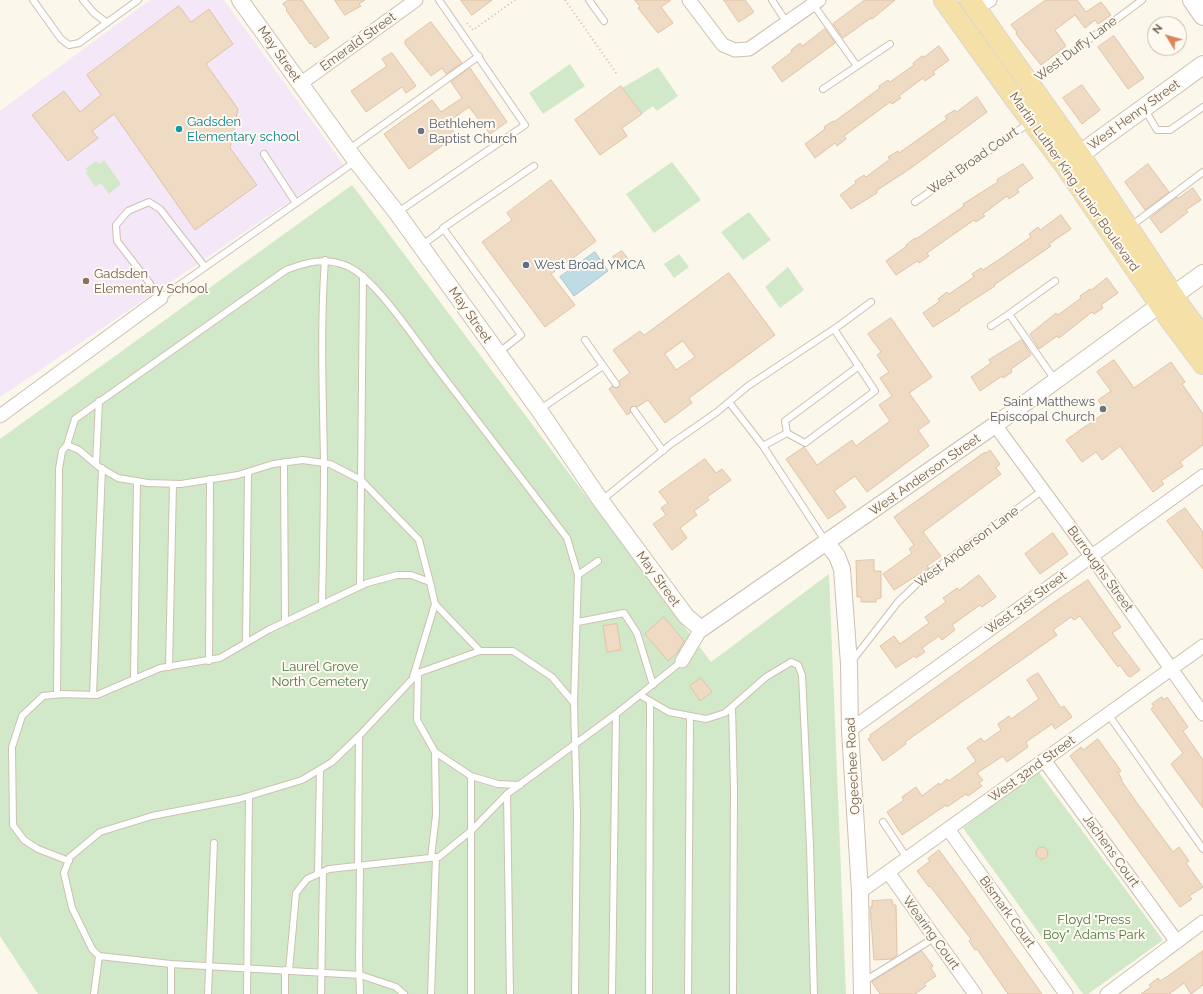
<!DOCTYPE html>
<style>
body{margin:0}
#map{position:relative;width:1203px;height:994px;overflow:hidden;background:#fbf7ea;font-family:Raleway,sans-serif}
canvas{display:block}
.north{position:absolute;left:1147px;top:16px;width:40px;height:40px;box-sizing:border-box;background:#fefaf1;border:1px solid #c7bdb0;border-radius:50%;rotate:307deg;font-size:11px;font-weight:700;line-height:16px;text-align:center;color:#75614f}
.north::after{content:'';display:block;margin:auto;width:14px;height:18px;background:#dc8559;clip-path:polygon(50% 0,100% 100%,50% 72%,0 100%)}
</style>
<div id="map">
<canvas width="1203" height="994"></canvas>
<div class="north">N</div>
</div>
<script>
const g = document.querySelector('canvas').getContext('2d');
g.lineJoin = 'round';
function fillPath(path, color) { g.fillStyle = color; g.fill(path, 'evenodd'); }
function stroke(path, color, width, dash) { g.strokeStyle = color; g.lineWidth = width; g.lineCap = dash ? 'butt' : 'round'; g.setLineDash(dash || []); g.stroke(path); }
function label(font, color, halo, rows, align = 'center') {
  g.font = font + ' Raleway,sans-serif'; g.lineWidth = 4; g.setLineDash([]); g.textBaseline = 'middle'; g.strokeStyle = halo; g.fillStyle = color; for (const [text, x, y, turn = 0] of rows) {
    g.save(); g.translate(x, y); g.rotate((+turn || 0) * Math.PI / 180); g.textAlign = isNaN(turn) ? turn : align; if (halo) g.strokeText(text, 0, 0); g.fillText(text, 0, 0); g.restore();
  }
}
const education = new Path2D(`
 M150 0H224L344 165 0 397V111Z`);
const green = new Path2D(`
 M570 64 585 86 543 114 529 93Z
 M658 67 678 96 657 111 653 106 642 114 622 88Z
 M104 160 121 184 109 194 101 183 95 187 86 173 88 172 85 169 96 161 99 164Z
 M672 162 701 200 654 233 626 194 649 178 658 190 649 178Z
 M352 185 711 662 829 574 846 994H38L0 936V439Z
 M749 212 771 240 743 260 721 232Z
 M679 254 689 267 674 278 664 264Z
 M788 267 804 290 780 308 765 287Z
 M1038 771 1163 940 1088 994H1083L963 828Z`);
const water = new Path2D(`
 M595 252 608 271 574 296 560 277Z`);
const building = new Path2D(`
 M289 0H302L329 38 315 48 311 43 310 44 286 10 287 9 283 4Z
 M335 0H365L359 4 361 6 345 15Z
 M461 0H492L472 15Z
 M635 0H671L661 7 673 23 658 33 638 8 640 7Z
 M724 0H745L754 12 739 22Z
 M865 0H895L872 19 871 18 843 38 833 24Z
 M1046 0H1077L1086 12 1101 2 1111 15 1098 24 1095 20 1085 28 1075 15 1055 30 1066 46 1041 65 1016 34 1017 32 1011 25Z
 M179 6 191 22 209 9 233 44 206 64 238 109 230 148 257 185 195 230 114 114 92 131 98 138 68 161 32 115 64 91 80 112 101 95 87 75Z
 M431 22 462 63 446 74 442 68 431 76 405 44V41Z
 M825 29 835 43 782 82 772 67 792 52 791 50 800 43 802 46Z
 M1114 36 1144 78 1128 89 1098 47Z
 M939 46 949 60 933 72 935 74 925 81 923 78 899 96 901 98 892 104 890 102 844 136 846 139 837 146 835 143 815 158 805 144 825 129 824 127 833 121 834 122 880 88 879 86 888 80 890 82 914 65 913 63 922 56 924 57Z
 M392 53 416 86 406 93 402 87 366 112 351 91 387 66 382 59Z
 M470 68 507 122 490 134 469 107 448 122 456 136 409 169 384 134 432 100 441 112 462 98 451 82Z
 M1082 85 1100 110 1082 124 1063 98Z
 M621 86 642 114 622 128 627 136 600 155 575 120Z
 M977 97 987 112 911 168 876 191 877 193 851 209 840 195 856 183 855 181 864 175 866 177 890 159 888 157 898 151 899 153 947 119 945 116 955 110 956 112Z
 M1023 164 1033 178 1017 189 1019 192 1009 199 1007 196 983 214 985 216 976 222 974 220 927 253 929 256 919 263 917 261 896 275 886 261 907 246 906 245 915 238 916 239 964 206 963 204 998 182 997 180Z
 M1148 164 1169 192 1145 210 1125 182Z
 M551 180 596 241 551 274 575 305 545 327 482 242 512 220 507 213Z
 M1193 188 1201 200 1186 210 1188 212 1161 233 1150 218 1177 197 1178 198Z
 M1061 215 1071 229 1049 244 1051 246 994 285 995 286 959 309 960 310 933 327 923 313 940 301 938 299 947 292 949 294 974 277 972 274 981 268 983 270 1000 259 1031 237 1029 234 1038 227 1040 230Z
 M622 251 628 259 618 265 613 257Z
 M729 273 775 335 689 398 692 403 665 423 648 400 637 407H631L630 413 627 415 609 389 612 386 616 388 619 387V381L630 373 613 350 640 331 644 335ZM683 341 695 357 676 370 665 354Z
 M1107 278 1118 293 1101 305 1103 308 1094 314 1092 312 1059 338 1057 336 1039 349 1030 334 1056 313 1058 315 1081 298 1080 296 1090 289 1091 290Z
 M891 318 932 377 909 393 930 422 918 430 929 446 867 492 855 476 834 491 846 507 828 519 786 459 804 447 817 465 852 440 856 446 890 421 879 405 892 396 880 378 889 372 877 355 881 352 868 334Z
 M1022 340 1031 355 1011 369 1012 372 1003 378 1002 376 980 391 971 377 991 363 989 360Z
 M1114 360 1134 388 1171 362 1185 382 1182 384 1203 414V445L1180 462 1183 466 1161 481 1164 484 1153 492 1120 446 1102 460 1096 452 1082 462 1066 440 1106 412 1098 400 1111 391 1097 372Z
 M990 450 1000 464 996 468 1001 474 923 532 941 556 927 566 929 568 894 590 883 574 912 553 909 549 914 545 894 517 985 452 986 453Z
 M705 459 716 473 722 469 731 480 707 497 709 500 694 511 697 515 680 528 687 538 672 550 653 524 666 515 661 508 668 503 659 492Z
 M1185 508 1203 532V569L1167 521Z
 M1053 533 1068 554 1040 574 1025 554Z
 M874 560V571H881V598L876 599V602H861V597H857L856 561Z
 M979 575 996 597 982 607 980 605 952 625 955 630 942 640 939 636 922 648 925 652 916 658 914 656 896 668 880 646 894 636 900 644 929 623 925 617 946 602 943 598 957 588 959 590Z
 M1088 580 1121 627 1112 633 1140 670 1130 677 1127 675 1120 665 1118 667 1080 616 1074 620 1071 617 1053 630 1057 635 905 742 906 744 883 761 868 739 871 737 870 735 1056 601Z
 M664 617 684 641 677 653 668 661 645 634Z
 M617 624 621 650 607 652 603 626Z
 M1038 673 1061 708 1064 706 1072 717 1055 729 1052 724 1026 742 1028 747 1007 762 1003 756 977 773 983 780 979 783 982 786 968 796 966 794 947 807 946 805 902 835 887 812 904 800 902 797 916 787 922 796 939 783 940 785 947 779 949 781 976 761 967 748 981 738 984 742 1001 730 998 724 1009 716 1011 719 1039 699 1027 680Z
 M701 678 712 692 700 701 690 686Z
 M1162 697 1164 700 1167 697 1188 727 1183 731 1203 760V808L1171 764 1183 753 1151 709 1154 706 1152 704Z
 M1098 739 1121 771 1118 773 1122 779 1121 780 1137 803 1173 852 1179 847 1189 861 1186 863 1203 887 1189 896 1192 899 1180 907 1070 756 1081 747 1083 750Z
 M1036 853a6 6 0 1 1 12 0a6 6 0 1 1-12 0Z
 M939 850 958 876 1042 994H1008L977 949 975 950 969 941 971 939 930 886 929 887 917 871 930 861 928 859Z
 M892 900 893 905H896L897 955 892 959 874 960 870 907H872V901Z
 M922 951 933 966 931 968 936 976 924 984 926 986 915 994H880L872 982Z
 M1203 951V985L1191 994 1184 983 1169 994H1141L1151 987 1149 985 1158 978 1160 981 1168 976Z`);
const path = new Path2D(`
 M565 0 617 74
 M467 23 473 30 515 0`);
const service = new Path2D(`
 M33 0 61 39 69 45 79 43 138 0
 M83 0 94 13 107 23
 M589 0 604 21
 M772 0 787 23
 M813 4 857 66
 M1031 83 1142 0
 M823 89 890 44
 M1145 110 1157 130H1170L1203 107
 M348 150 479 56
 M264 154 296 203
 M915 202 1029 123
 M398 212 525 125 439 0
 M1131 226 1203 172
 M421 246 444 229
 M205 267 160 209 149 202 128 211 116 225 117 241 161 298 356 161
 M991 326 1009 314
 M834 329 875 391 805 443 787 433 785 421 859 366
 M585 340 616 384
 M498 353 521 335 443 228 534 166
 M1055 380 1009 314 1055 281
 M729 402 763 446 826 542
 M539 410 603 366
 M634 410 663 451
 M67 445 79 450 99 467 118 478 148 483 181 484 238 475 273 464 303 460 330 464 361 480 419 540 430 582
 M763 446 787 433
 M284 462 285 622
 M96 464 99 401
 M602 500 671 444 717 412 748 386 840 325 871 302
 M578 575 598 561
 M360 586 363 276
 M322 604C323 557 324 510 324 464 323 396 320 328 325 260
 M578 622 624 613 637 633 653 685
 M246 643 248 472
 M209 661 210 479
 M852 661 898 602 924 577 1043 490
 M169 667 173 484
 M418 673 417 720 435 752 436 815 431 858
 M413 677 435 604 480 651
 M134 679 137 481
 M57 694 59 469 62 451 67 445 75 419 286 270C307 262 325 257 347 266 374 277 414 338 433 363 478 421 522 480 567 538L578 575 574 703 577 814 575 994
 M93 695 102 468
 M640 695 669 712 706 719 725 713 766 677 791 662 798 665 802 675 810 846 814 994
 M732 707 734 789 733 994
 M1108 714 1203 849
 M435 752 471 776 498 784 520 785
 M471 776V994
 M507 794 510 994
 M883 822 907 858
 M69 861 38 849 24 840 13 825 12 747 22 716 43 696 62 694 97 695 160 668 220 658 268 630 367 583 397 575H411L430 582 435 604
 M358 866 359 736
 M360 866 359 960 360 994
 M318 874 320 769
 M289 971 296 893 307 879 329 869 439 857 472 830 507 794 616 714 682 661
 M863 982 934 938
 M94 994 99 956
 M171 994V964
 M208 994 214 843
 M247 994 249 796
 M285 994V970
 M321 994 323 872
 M404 994 396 987 360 975 171 964 99 956 92 949 72 908 64 873 70 857 100 832 152 816 239 799 302 780 332 762 359 736 418 673 480 651H513L552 677 574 703
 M431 994 436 857
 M612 994 616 714
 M649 994 650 701
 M688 994 690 716`);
const minor = new Path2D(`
 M689 0 723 45 735 50 749 49 819 0
 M976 8 990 0
 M300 84 416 0
 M0 416 161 298
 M995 425 1100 568 1203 714
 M682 661 701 629
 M850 730 1203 476
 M1044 760 1177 942
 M948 829 1066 994
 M888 872 975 994
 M860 892 1203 646
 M1107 994 1203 922`);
const tertiary = new Path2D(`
 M240 0 356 161 397 213 539 410 601 501 686 616 701 629 995 425 1169 298
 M827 543 837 556 842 569 849 664 850 730 860 892 862 994`);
const secondary = new Path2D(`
 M1192 0 1203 16
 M1069 164 1094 144 1203 65
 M1174 295 1203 274`);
const primary = new Path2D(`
 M944 0 1015 99 1066 167 1171 321 1203 364
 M970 0 1080 155 1183 310 1203 337`);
const markers = [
 [179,129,4,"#0f9aa8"],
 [421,131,4,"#6b7280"],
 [526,265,4,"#5c6f8a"],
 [86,281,4,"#8d6e63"],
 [1103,409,4,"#6b7280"]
];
const streetNames = [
 ["Emerald Street",358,42,-36],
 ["West Duffy Lane",1076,49,-37],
 ["May Street",279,54,55],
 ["West Henry Street",1134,115,-36],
 ["West Broad Court",973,161,-35],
 ["Martin Luther King Junior Boulevard",1074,182,55],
 ["May Street",470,315,55],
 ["West Anderson Street",925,475,-35],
 ["West Anderson Lane",967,547,-37],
 ["Burroughs Street",1100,569,54],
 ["May Street",658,579,54],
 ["West 31st Street",1026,603,-36],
 ["Ogeechee Road",853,766,-93],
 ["West 32nd Street",1032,769,-36],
 ["Jachens Court",1111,851,54],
 ["Bismark Court",1007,912,54],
 ["Wearing Court",931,933,54]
];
const cultureNames = [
 ["Gadsden",187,122],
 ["Elementary school",187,137]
];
const worshipNames = [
 ["Bethlehem",429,124],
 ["Baptist Church",429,139],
 ["Saint Matthews",1095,402,"right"],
 ["Episcopal Church",1095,417,"right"]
];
const serviceNames = [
 ["West Broad YMCA",534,265]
];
const educationNames = [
 ["Gadsden",94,274],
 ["Elementary School",94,289]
];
const parkNames = [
 ["Laurel Grove",320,667],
 ["North Cemetery",320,682],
 ["Floyd \"Press",1094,920],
 ["Boy\" Adams Park",1094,935]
];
fillPath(education, '#f4e7f8');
fillPath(green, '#d2e9c9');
fillPath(water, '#bfdbe4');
stroke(water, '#a6c9d5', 1);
fillPath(building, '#efdac4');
stroke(building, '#e0c3a5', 1);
stroke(service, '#cdc0b1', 8);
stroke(minor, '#cdc0b1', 15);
stroke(tertiary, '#cdc0b1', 18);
stroke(secondary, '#cfc1ae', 20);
stroke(primary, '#dbd6d1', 22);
stroke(path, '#d4bda6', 2, [1, 3]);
stroke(service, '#fff', 6);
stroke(minor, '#fff', 13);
stroke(tertiary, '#fff', 16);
stroke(secondary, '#fff', 18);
stroke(primary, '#f5e1a8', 20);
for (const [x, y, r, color] of markers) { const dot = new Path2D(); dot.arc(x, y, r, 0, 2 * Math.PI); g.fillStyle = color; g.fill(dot); stroke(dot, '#fefaf1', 1.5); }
label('13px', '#75614f', '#fefaf1', streetNames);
label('13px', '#0d838f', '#fefaf1', cultureNames, 'left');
label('13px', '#5b616d', '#fefaf1', worshipNames, 'left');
label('13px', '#4e5e75', '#fefaf1', serviceNames, 'left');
label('13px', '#785e54', '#fefaf1', educationNames, 'left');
label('13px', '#507947', '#fefaf1', parkNames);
</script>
